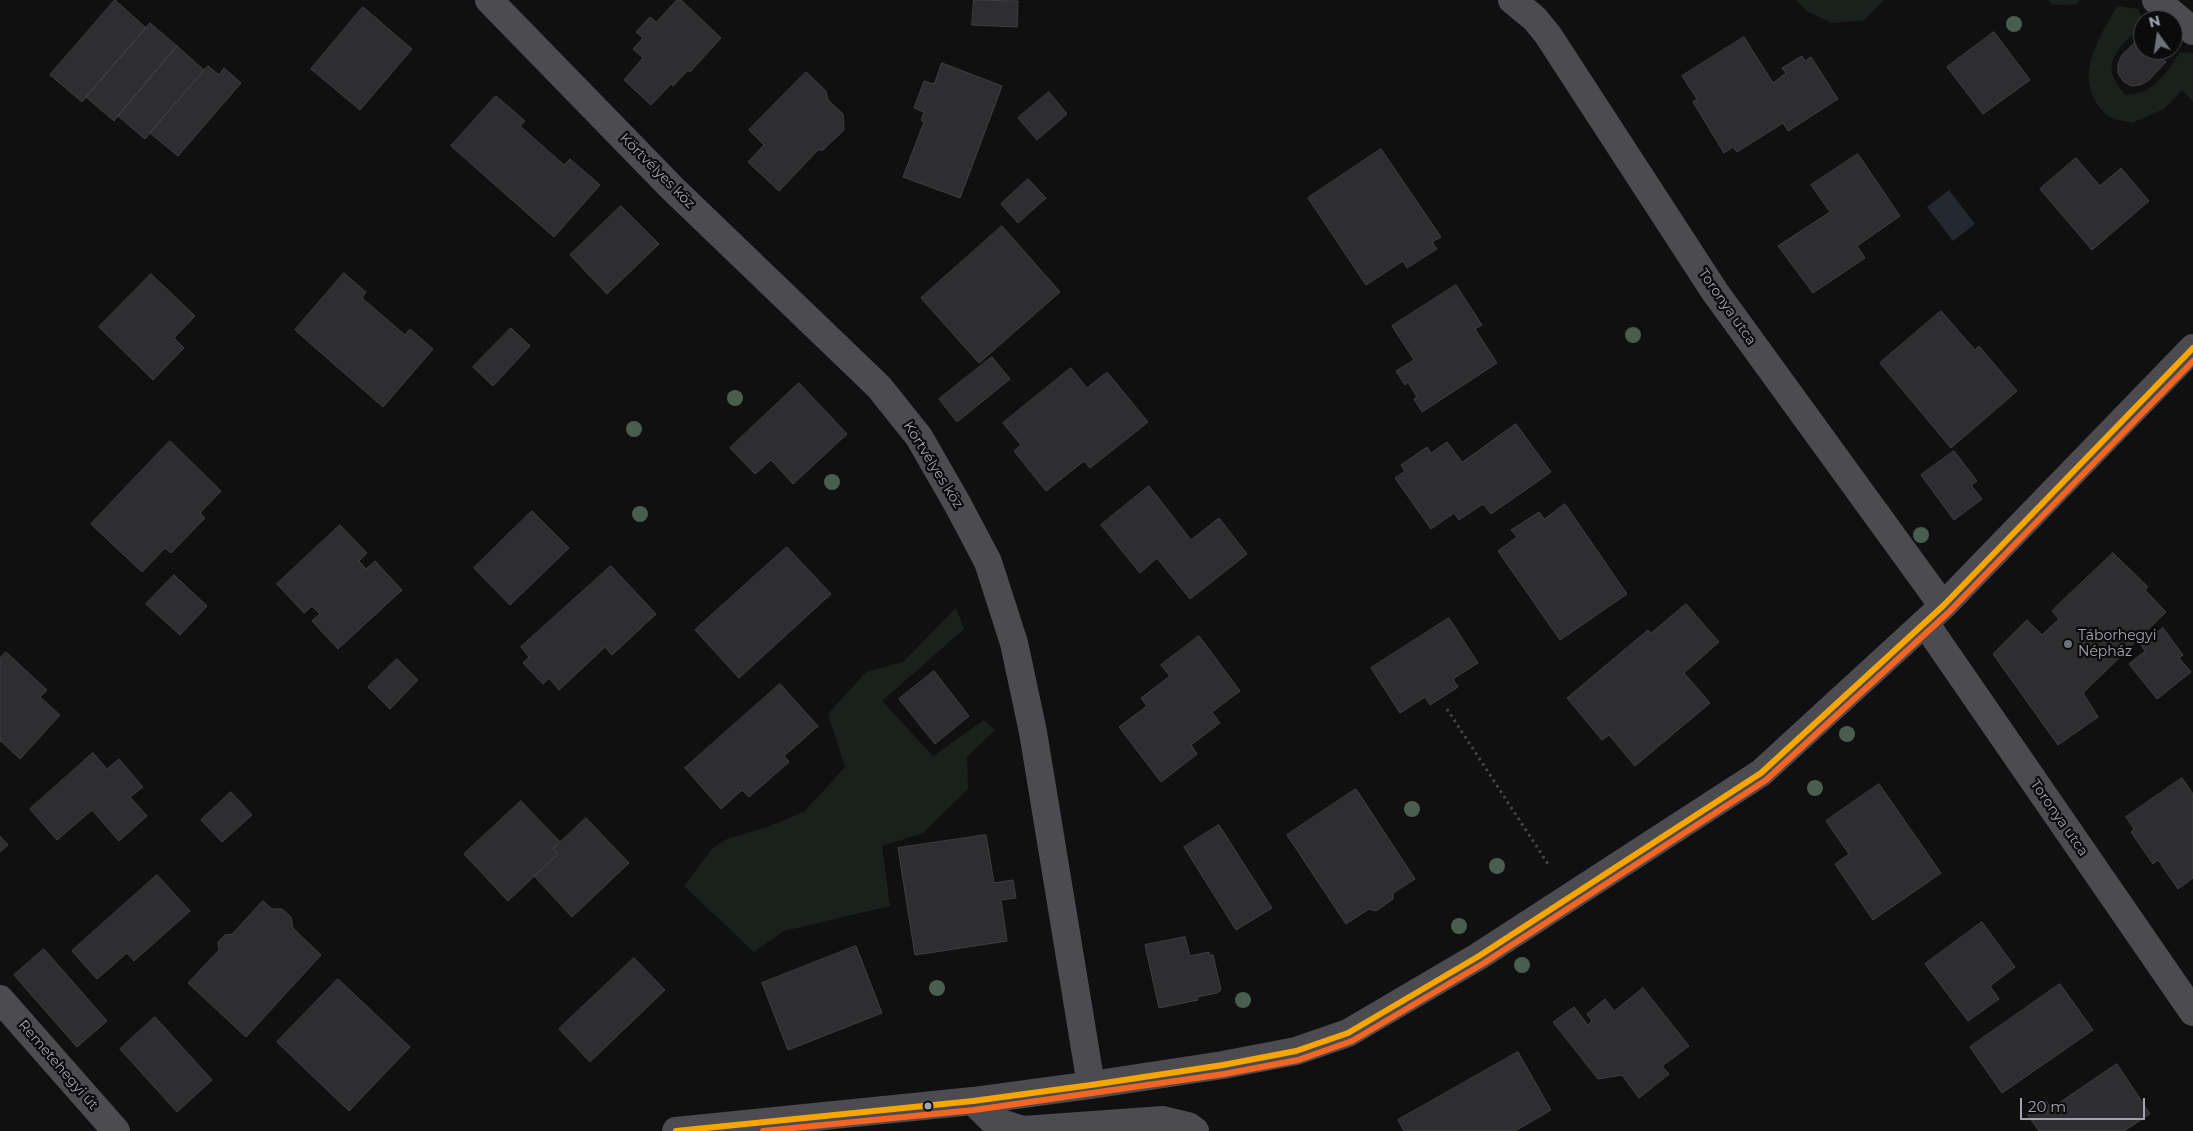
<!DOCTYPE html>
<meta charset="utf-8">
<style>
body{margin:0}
#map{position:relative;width:2193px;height:1131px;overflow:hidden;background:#101011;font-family:Montserrat,sans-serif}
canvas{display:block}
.north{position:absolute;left:2133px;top:10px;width:50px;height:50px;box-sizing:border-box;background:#0b0b0c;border:1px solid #47484e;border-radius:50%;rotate:346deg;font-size:14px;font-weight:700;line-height:20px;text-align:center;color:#a1a3b2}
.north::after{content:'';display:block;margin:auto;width:18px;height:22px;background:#6e707a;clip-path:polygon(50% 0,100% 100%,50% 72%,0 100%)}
.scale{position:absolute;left:2020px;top:1098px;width:125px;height:22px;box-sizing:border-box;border:2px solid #a1a3b2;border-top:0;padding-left:6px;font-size:15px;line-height:18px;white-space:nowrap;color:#a1a3b2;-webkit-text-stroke:4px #0b0b0c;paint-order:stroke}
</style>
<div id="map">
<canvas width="2193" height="1131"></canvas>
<div class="north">N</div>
<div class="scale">20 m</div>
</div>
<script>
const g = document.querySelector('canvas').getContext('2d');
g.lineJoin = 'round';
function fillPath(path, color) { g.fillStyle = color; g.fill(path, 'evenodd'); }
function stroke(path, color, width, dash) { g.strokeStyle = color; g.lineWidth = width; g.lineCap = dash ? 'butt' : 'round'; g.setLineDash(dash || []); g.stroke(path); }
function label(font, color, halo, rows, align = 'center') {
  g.font = font + ' Montserrat,sans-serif'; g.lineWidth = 4.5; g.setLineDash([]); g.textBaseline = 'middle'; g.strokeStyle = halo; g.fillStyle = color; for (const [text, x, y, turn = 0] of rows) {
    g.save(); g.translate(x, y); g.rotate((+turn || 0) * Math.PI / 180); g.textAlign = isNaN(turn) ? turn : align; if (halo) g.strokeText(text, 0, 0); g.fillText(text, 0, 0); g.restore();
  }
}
const green = new Path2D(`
 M1796 0H1884L1864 20 1832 23 1808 12Z
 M2048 0H2080L2077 4 2053 5Z
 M2117 6 2138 9 2143 20V26C2117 47 2097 66 2126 95 2131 94 2138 94 2142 92 2158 86 2171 67 2179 53L2190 52 2193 54V102L2182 90 2164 109 2132 123C2125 121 2112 119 2107 115 2070 81 2098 40 2117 6Z
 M956 608 964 629 882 701 933 756 984 720 995 730 967 757 968 789 923 833 882 846 890 906 784 931 754 952 684 886 712 849 727 839 768 827 805 811 845 767 828 714 866 672 903 662Z`);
const water = new Path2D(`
 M1949 190 1975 224 1953 241 1927 207Z`);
const building = new Path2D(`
 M115 0 146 28 82 102 50 75Z
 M677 0H681L721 38 690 72 688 70 673 86 671 84 651 105 624 80 643 58 633 49 643 38 636 32 650 17 656 22Z
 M974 0 1018 1 1017 27 972 25Z
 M363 7 412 49 360 110 311 69Z
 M150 23 177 46 114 121 86 97Z
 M1994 32 2030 80 1983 114 1947 67Z
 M1744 37 1773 83 1786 73 1782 68 1802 56 1805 61 1811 57 1838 99 1788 131 1783 123 1737 152 1733 147 1724 153 1693 102 1697 99 1682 76Z
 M2140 38 2143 41V50H2153L2166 62 2148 81 2140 85 2131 86 2123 81 2118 73V64L2122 55Z
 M177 46 204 70 145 139 118 116Z
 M942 63 1002 86 960 198 903 177 924 122 921 120 924 112 914 108 924 81 934 84Z
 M208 66 219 75 224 68 241 83 178 156 150 133Z
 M806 72 826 91 828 100 843 114 844 130 823 150H818L779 191 748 162 764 145 749 130Z
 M1049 92 1067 114 1037 140 1018 118Z
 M496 96 525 121 520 126 564 165 570 159 600 185 554 237 451 146Z
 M1381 149 1441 237 1432 242 1437 249 1407 268 1403 261 1366 285 1308 198Z
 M1858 154 1900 216 1857 246 1865 258 1813 293 1778 246 1830 212 1811 185Z
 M2076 158 2100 186 2121 168 2149 201 2092 250 2040 189Z
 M1028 179 1046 198 1018 223 1001 204Z
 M621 206 659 244 607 294 570 255Z
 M1002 226 1060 292 979 363 921 298Z
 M344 273 366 292 362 298 405 335 410 329 433 349 383 407 295 330Z
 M151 274 195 316 174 338 184 348 153 380 99 327Z
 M1456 285 1482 325 1475 329 1497 363 1422 412 1414 399 1417 397 1408 382 1405 385 1396 371 1414 360 1392 326Z
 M1941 311 1975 350 1979 346 2017 391 1951 448 1880 363Z
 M511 328 530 346 493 386 473 367Z
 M992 357 1010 379 957 422 939 399Z
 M1071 368 1087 388 1107 372 1148 422 1090 468 1084 461 1046 491 1014 451 1021 445 1003 423Z
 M799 383 847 434 793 484 771 460 755 474 730 448Z
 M1516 424 1551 472 1491 514 1483 504 1459 520 1454 513 1431 529 1395 478 1405 471 1401 465 1427 447 1431 453 1447 442 1462 462Z
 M170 441 221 491 200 513 205 518 171 553 165 548 142 572 91 524Z
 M1954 451 1977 481 1971 485 1982 499 1954 520 1921 475Z
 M1149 486 1191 540 1219 518 1247 554 1190 599 1157 558 1140 573 1101 525Z
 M1565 504 1627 594 1560 640 1498 551 1517 537 1511 530 1539 512 1544 519Z
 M532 511 569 548 510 605 474 568Z
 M340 525 367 553 359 561 366 569 375 561 402 590 338 649 312 621 320 614 312 606 304 613 277 584Z
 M787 547 831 594 739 678 695 630Z
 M2113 553 2148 587 2145 590 2166 612 2083 693 2098 717 2058 745 1993 654 2027 620 2042 635 2059 619 2052 611Z
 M611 566 656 614 612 655 605 647 559 690 549 678 543 684 523 663 529 657 521 647Z
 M174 575 207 606 180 635 146 604Z
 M1686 604 1719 642 1684 673 1710 703 1635 766 1609 735 1602 740 1567 698 1648 630 1651 633Z
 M1449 618 1478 663 1453 679 1458 687 1430 705 1425 697 1400 713 1371 668Z
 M2163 628 2183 655 2179 658 2191 672 2157 699 2129 664 2145 651 2141 645Z
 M1199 636 1240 691 1212 712 1220 723 1191 745 1197 754 1161 782 1119 727 1147 706 1141 698 1170 676 1161 665Z
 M6 652 47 690 40 697 60 715 20 759 1 741 0 742V658Z
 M397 659 418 680 390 709 368 687Z
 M934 671 969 716 935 744 899 699Z
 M780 684 818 726 784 756 789 762 749 797 742 790 721 809 685 768Z
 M93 753 107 769 119 759 143 787 130 797 147 816 119 841 92 810 57 840 30 809Z
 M2182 778 2193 794V878L2178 889 2158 860 2153 864 2131 832 2134 829 2126 817Z
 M1879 784 1941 873 1873 920 1835 864 1849 854 1826 821Z
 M1356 789 1415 879 1393 893V899L1376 911 1369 909 1346 924 1287 835Z
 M231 792 252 815 222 842 201 820Z
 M521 801 560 842 553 849 558 854 508 901 464 854Z
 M586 818 629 863 572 917 534 876 558 854 553 849Z
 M1219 825 1272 908 1236 930 1184 847Z
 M986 835 994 883 1013 880 1016 898 1001 900 1007 941 915 955 898 848Z
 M0 836 8 845 0 852Z
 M157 875 190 911 134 961 127 953 97 979 72 951Z
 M263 901 272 909H282L291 917 293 928 321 955 246 1037 188 983 219 950 218 942 225 935 232 934Z
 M1982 922 2015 967 1990 986 1999 999 1968 1021 1925 964Z
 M1185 937 1190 956 1209 952V955H1213L1221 990 1217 993 1197 997 1198 1000 1159 1008 1145 945Z
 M856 946 882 1013 788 1050 762 983Z
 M44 949 107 1021 77 1047 14 975Z
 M634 958 665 990 590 1062 559 1029Z
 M338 979 410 1047 349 1111 277 1042Z
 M2060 984 2093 1030 2002 1093 1970 1047Z
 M1643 988 1689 1046 1662 1066 1669 1074 1639 1098 1622 1075 1598 1079 1553 1022 1574 1007 1588 1025 1592 1021 1587 1014 1605 999 1614 1011Z
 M155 1017 212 1080 177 1112 120 1049Z
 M1518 1052 1551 1110 1515 1131H1404L1398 1120Z
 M2117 1064 2150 1114 2124 1131H2039L2027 1114 2046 1101 2051 1108Z`);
const path = new Path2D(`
 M1447 709 1550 867`);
const minor = new Path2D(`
 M489 0 672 188 879 387 919 437 958 505 988 562 1014 643 1033 732 1091 1085
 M1512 0 1535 19 1548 35 1715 292 1943 606
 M2156 0 2193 31
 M1925 623 2193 1012
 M0 999 116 1131
 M973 1101 992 1120 1023 1130 1163 1120 1188 1126 1195 1131
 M676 1131 973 1101 1091 1085 1223 1065 1296 1051 1348 1033 1479 956 1761 773 1943 606 2193 348`);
const bus1 = new Path2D(`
 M676 1131 973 1101 1091 1085 1223 1065 1296 1051 1348 1033 1479 956 1761 773 1943 606 2193 348`);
const bus2 = new Path2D(`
 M763 1131 974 1110 1224 1074 1298 1060 1352 1041 1484 963 1766 780 1949 612 2193 361`);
const trees = [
 [2014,24],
 [1633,335],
 [735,398],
 [634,429],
 [832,482],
 [640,514],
 [1921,535],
 [1847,734],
 [1815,788],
 [1412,809],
 [1497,866],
 [1459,926],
 [1522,965],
 [937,988],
 [1243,1000]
];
const markers = [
 [2068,644,5,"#6e707a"],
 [928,1106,4.5,"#a1a3b2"]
];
const streetNames = [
 ["Körtvélyes köz",657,171,45],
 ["Toronya utca",1727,307,55],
 ["Körtvélyes köz",933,465,58],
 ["Toronya utca",2059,818,55],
 ["Remetehegyi út",58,1065,49]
];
const poiNames = [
 ["Táborhegyi",2078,636],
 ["Népház",2078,652]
];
fillPath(green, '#1a211c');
fillPath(water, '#242931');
fillPath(building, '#2e2e30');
stroke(building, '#404044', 1);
stroke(path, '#46464b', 3, [2.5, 4]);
stroke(minor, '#4b4b50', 28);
stroke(bus1, '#f7a600', 6);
stroke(bus2, '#f26522', 6);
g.fillStyle = '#495e4e';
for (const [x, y] of trees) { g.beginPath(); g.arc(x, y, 8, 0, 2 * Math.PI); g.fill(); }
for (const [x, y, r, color] of markers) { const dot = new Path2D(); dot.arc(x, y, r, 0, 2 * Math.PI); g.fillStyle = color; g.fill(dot); stroke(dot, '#0b0b0c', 2); }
label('14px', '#a1a3b2', '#0b0b0c', streetNames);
label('14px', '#a1a3b2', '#0b0b0c', poiNames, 'left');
</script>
